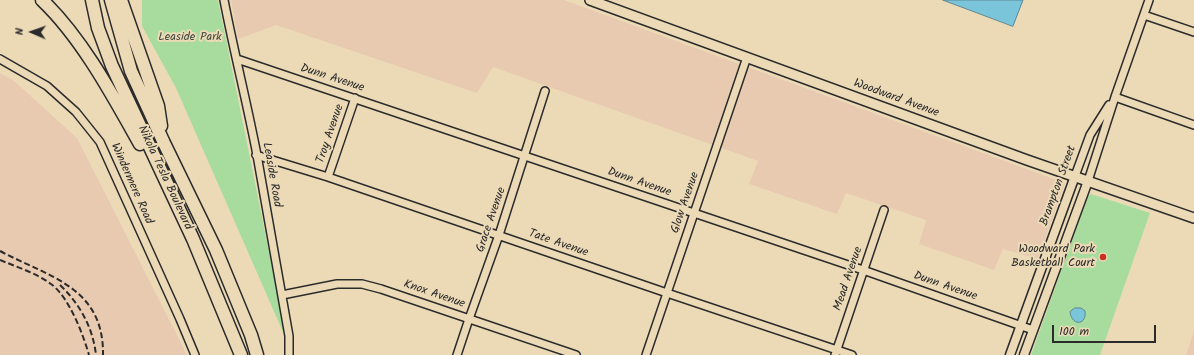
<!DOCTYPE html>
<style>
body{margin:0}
#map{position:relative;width:1194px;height:355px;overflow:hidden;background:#ecdab7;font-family:Kalam,sans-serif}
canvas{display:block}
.north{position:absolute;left:12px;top:12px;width:40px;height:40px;-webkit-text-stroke:3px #ecdab7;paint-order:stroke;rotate:272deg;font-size:11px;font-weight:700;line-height:16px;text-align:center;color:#2b2b2b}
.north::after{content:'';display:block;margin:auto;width:14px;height:18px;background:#2b2b2b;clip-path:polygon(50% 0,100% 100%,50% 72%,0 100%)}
.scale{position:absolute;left:1052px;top:325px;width:104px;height:18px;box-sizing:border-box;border:2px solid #2b2b2b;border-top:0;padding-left:5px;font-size:12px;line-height:14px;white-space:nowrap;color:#2b2b2b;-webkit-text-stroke:3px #ecdab7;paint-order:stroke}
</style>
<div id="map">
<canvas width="1194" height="355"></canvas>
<div class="north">N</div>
<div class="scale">100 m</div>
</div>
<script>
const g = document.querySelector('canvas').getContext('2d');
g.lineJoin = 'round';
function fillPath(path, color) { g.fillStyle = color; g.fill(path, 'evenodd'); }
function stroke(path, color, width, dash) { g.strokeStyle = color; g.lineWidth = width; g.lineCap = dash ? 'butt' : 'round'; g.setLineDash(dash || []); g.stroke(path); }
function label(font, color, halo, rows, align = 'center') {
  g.font = font + ' Kalam,sans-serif'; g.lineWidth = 4; g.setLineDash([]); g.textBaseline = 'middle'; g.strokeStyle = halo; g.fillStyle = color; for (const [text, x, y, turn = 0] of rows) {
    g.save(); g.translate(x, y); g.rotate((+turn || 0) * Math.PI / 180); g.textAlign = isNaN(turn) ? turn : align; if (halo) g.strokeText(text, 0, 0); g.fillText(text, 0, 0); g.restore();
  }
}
const built = new Path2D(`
 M231 0H564L1065 183 1038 259 1003 249 994 270 919 244 926 220 846 193 837 214 749 184 758 161 493 67 477 93 276 25 238 39Z
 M0 73 13 80 77 138 187 355H0Z
 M1194 331V355H1186Z`);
const green = new Path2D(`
 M142 0H218L285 331 283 332 176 88 142 26Z
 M1091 194 1150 213 1100 355H1031L1088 196Z`);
const water = new Path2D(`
 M943 0H1023L1013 26Z
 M1075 308H1081L1085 311C1087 325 1072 327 1070 312Z`);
const minor = new Path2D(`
 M224 0C234 52 247 103 257 155 268 215 278 276 289 336V355
 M1144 15 1194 32
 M0 59 47 86 76 112 100 142 180 319 195 355
 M237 59 863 270 1033 330
 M1115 97 1194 125
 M256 155 328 177 667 293 852 355
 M1075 176 1090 135 1109 105
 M328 177 355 98
 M1088 181 1115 97 1149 0
 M282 295 337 284H362L381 289 576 355
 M457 355 469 319 499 235 545 91
 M646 355 747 57
 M835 355 884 210`);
const tertiary = new Path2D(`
 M1010 355 1075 176
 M1024 355 1088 181`);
const secondary = new Path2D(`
 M590 0 1027 160 1194 218`);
const motorway = new Path2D(`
 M42 0C82 38 113 96 140 144
 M92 0 98 28 112 66 193 239 241 355
 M111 0 131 71 164 143 216 250 251 335 257 355
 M121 0 158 106 161 126`);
const rail = new Path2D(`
 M0 251C49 277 104 287 103 355
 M0 260C17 267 36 273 51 284 69 297 83 334 89 355
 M60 285C80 304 93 328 96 355`);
const markers = [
 [1103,257,4,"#c8321e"]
];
const parkNames = [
 ["Leaside Park",190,38]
];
const streetNames = [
 ["Dunn Avenue",332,79,18],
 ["Woodward Avenue",896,99,20],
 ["Troy Avenue",331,134,-71],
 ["Leaside Road",271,175,80],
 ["Nikola Tesla Boulevard",164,178,65],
 ["Dunn Avenue",639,183,19],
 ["Windermere Road",131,184,66],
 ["Brampton Street",1059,186,-70],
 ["Glow Avenue",686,203,-71],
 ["Grace Avenue",492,220,-71],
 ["Tate Avenue",558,244,19],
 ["Mead Avenue",849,279,-71],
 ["Dunn Avenue",945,287,19],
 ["Knox Avenue",434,295,19]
];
const poiNames = [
 ["Woodward Park",1095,250],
 ["Basketball Court",1095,264]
];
fillPath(built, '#e8cab0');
fillPath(green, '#a8dc9e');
fillPath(water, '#7ac5da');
stroke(water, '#5a8794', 1);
stroke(minor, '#2b2b2b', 10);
stroke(tertiary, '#2b2b2b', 11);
stroke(secondary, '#2b2b2b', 12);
stroke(motorway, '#2b2b2b', 15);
stroke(minor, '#ecdab7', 7);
stroke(tertiary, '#ecdab7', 8);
stroke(secondary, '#ecdab7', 9);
stroke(motorway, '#ecdab7', 12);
stroke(rail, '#2b2b2b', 2, [6, 3]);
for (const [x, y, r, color] of markers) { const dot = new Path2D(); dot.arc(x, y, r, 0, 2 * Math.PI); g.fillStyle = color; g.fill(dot); stroke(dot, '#ecdab7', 1.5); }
label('12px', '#3e463c', '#ecdab7', parkNames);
label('12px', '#2b2b2b', '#ecdab7', streetNames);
label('12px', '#2b2b2b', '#ecdab7', poiNames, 'right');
</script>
